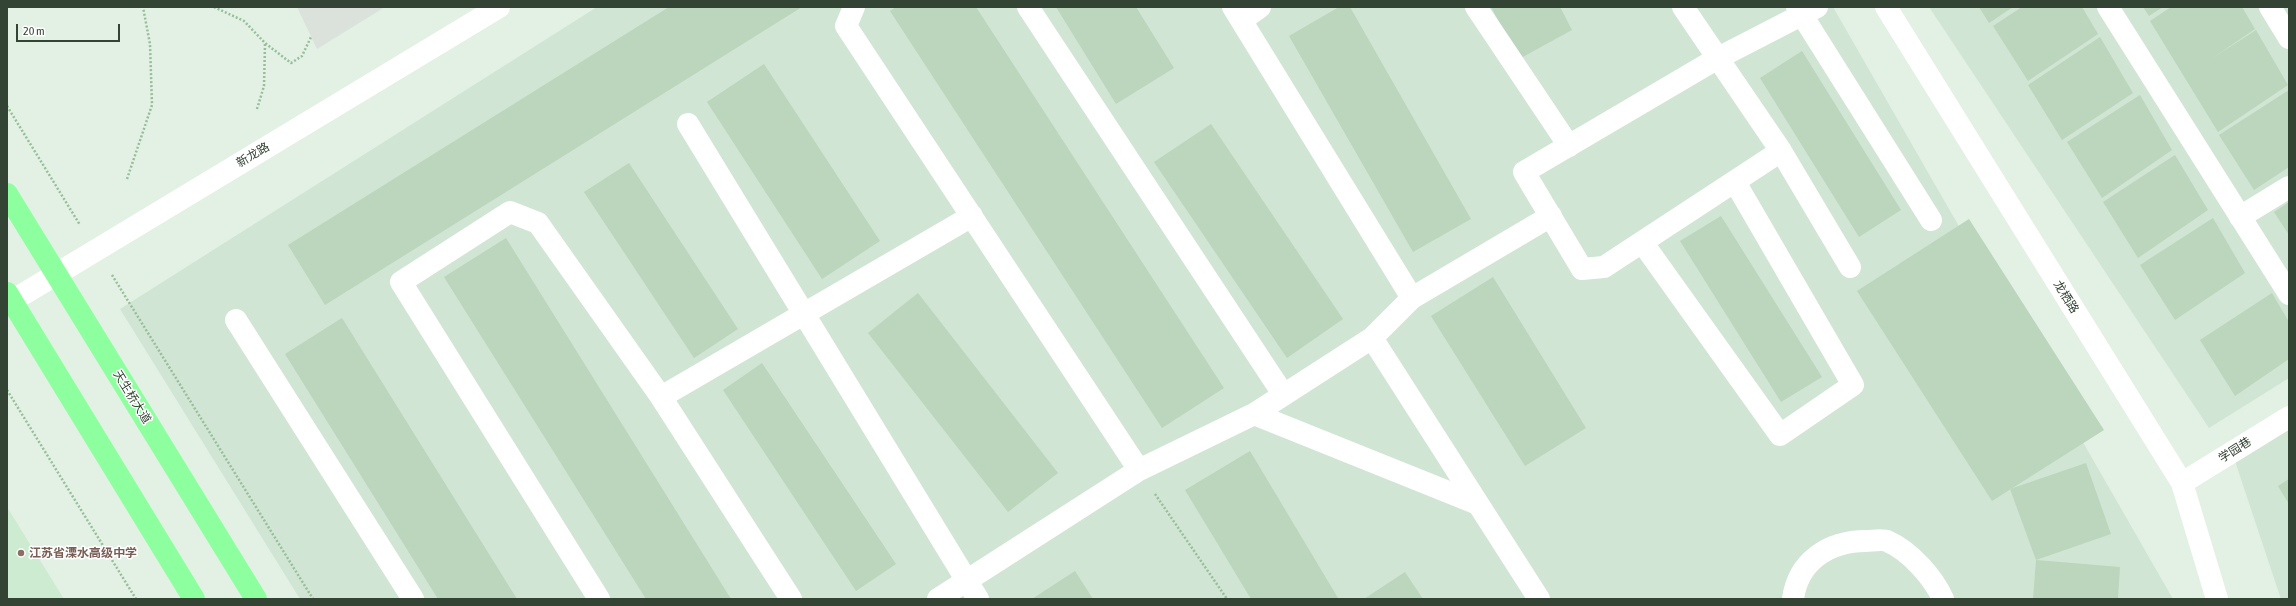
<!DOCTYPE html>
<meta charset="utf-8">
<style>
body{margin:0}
#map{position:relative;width:2296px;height:606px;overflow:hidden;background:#e2f1e4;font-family:"Asap Condensed",sans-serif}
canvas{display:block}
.frame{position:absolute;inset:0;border:8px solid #334334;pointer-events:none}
.scale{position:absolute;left:16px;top:24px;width:104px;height:18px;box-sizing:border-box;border:2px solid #334334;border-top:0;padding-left:5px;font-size:12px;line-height:14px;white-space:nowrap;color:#334334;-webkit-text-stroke:3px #fff;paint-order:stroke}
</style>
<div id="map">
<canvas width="2296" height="606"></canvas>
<div class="frame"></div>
<div class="scale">20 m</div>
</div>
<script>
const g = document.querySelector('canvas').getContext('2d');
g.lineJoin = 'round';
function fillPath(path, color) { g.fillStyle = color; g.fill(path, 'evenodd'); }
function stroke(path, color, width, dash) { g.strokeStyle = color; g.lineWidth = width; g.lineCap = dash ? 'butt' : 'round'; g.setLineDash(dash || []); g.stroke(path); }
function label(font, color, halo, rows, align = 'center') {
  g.font = font + ' "Asap Condensed","Noto Sans SC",sans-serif'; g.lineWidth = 3; g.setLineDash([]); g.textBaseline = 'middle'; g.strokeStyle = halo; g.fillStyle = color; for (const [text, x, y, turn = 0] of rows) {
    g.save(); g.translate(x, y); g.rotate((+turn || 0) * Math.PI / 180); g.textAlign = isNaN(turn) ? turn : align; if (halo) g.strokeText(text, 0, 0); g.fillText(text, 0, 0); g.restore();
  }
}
const residential = new Path2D(`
 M597 7H1833L2173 599H300L120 309Z
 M1929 7H2289V378L2209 428Z
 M2289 425V599H2281L2235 461Z`);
const education = new Path2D(`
 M7 507 64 599H7Z`);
const parking = new Path2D(`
 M297 7H385L317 49Z`);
const building = new Path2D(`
 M669 7H802L325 305 288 245Z
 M896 7H976L1224 388 1162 428 890 11Z
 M1056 7H1136L1174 68 1116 104Z
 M1339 7H1350L1471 219 1413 252 1289 36Z
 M1491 7H1560L1572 30 1519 59Z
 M1979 7H2013L1989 23Z
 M2022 7H2082L2098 34 2028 81 1993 26Z
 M2143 7H2163L2149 16Z
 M2171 7H2242L2255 29 2211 59 2256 30 2288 85 2218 132 2150 21Z
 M2100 37 2133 93 2062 140 2028 85Z
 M1802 51 1901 210 1859 237 1760 78Z
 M764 64 880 241 822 279 707 102Z
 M2289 90V167L2254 190 2219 135Z
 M2140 95 2172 150 2102 198 2067 142Z
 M1211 124 1343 319 1287 358 1154 162Z
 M2175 155 2208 210 2138 258 2103 202Z
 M629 163 738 329 694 358 584 192Z
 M2289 202V235L2274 212Z
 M1721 216 1822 377 1781 402 1680 241Z
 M2213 218 2245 273 2175 320 2140 265Z
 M1969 219 2104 430 1992 501 1857 291Z
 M506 238 731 599H646L444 277Z
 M1493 277 1586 428 1525 466 1431 316Z
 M918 293 1058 473 1008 512 868 333Z
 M2272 293 2289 322V359L2235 396 2200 340Z
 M342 318 517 599H438L285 354Z
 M762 363 896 564 856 591 723 390Z
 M1250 451 1338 598 1336 599H1251L1185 490Z
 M2086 463 2111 534 2036 560 2010 489Z
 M2289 479V504L2278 486Z
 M2036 560 2120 567 2118 599H2033Z
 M1075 571 1093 599H1032Z
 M1405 572 1423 599H1364Z`);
const path = new Path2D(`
 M214 7 244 21 265 43 291 63 302 56 311 37
 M7 106 80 225
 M257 109 264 86 265 44
 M127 179 152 105 150 44 143 7
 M112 275 313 599
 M7 390 136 599
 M1155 494 1227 599`);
const minor = new Path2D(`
 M854 7 846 26 1139 470
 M1028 7 1283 394
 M1233 7 1412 298
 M1476 7 1569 146
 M1683 7 1781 151 1850 267
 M1797 7 1931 220
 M1886 7 2182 483 2217 599
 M2108 7 2289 294
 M2270 7 2289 38
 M1242 20 1260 7
 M688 124 978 599
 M1781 151 1604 267 1582 269 1524 172 1718 58 1817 7
 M2240 217 2289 187
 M1642 242 1780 435 1853 385 1735 182
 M7 304 499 7
 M236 320 413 599
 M1372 338 1539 599
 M661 397 972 216
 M1254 414 1478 504
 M2182 483 2289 417
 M599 599 401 282 510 212 538 223 661 397 791 599
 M938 599 1139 470 1254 414 1372 338 1412 298 1551 216
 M1793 599C1798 561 1829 541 1866 541 1872 541 1882 539 1887 541 1910 551 1933 577 1943 599`);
const major = new Path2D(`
 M7 194 256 599
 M7 293 194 599`);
const markers = [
 [21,553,4,"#8d6e63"]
];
const streetNames = [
 ["新龙路",253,155,-31],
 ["龙栖路",2066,297,58],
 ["天生桥大道",132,397,58],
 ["学园巷",2235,450,-32]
];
const educationNames = [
 ["江苏省溧水高级中学",29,553]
];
fillPath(residential, '#d0e5d3');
fillPath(education, '#ccebd0');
fillPath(parking, '#dbe1db');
fillPath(building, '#bbd6bc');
stroke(path, '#96be99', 2.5, [2, 2]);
stroke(minor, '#fff', 22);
stroke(major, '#8dff9f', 22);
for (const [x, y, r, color] of markers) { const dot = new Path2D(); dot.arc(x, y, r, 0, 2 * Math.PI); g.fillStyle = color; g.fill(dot); stroke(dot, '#fff', 1.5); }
label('12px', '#334334', '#fff', streetNames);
label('bold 12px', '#785e54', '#fff', educationNames, 'left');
</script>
